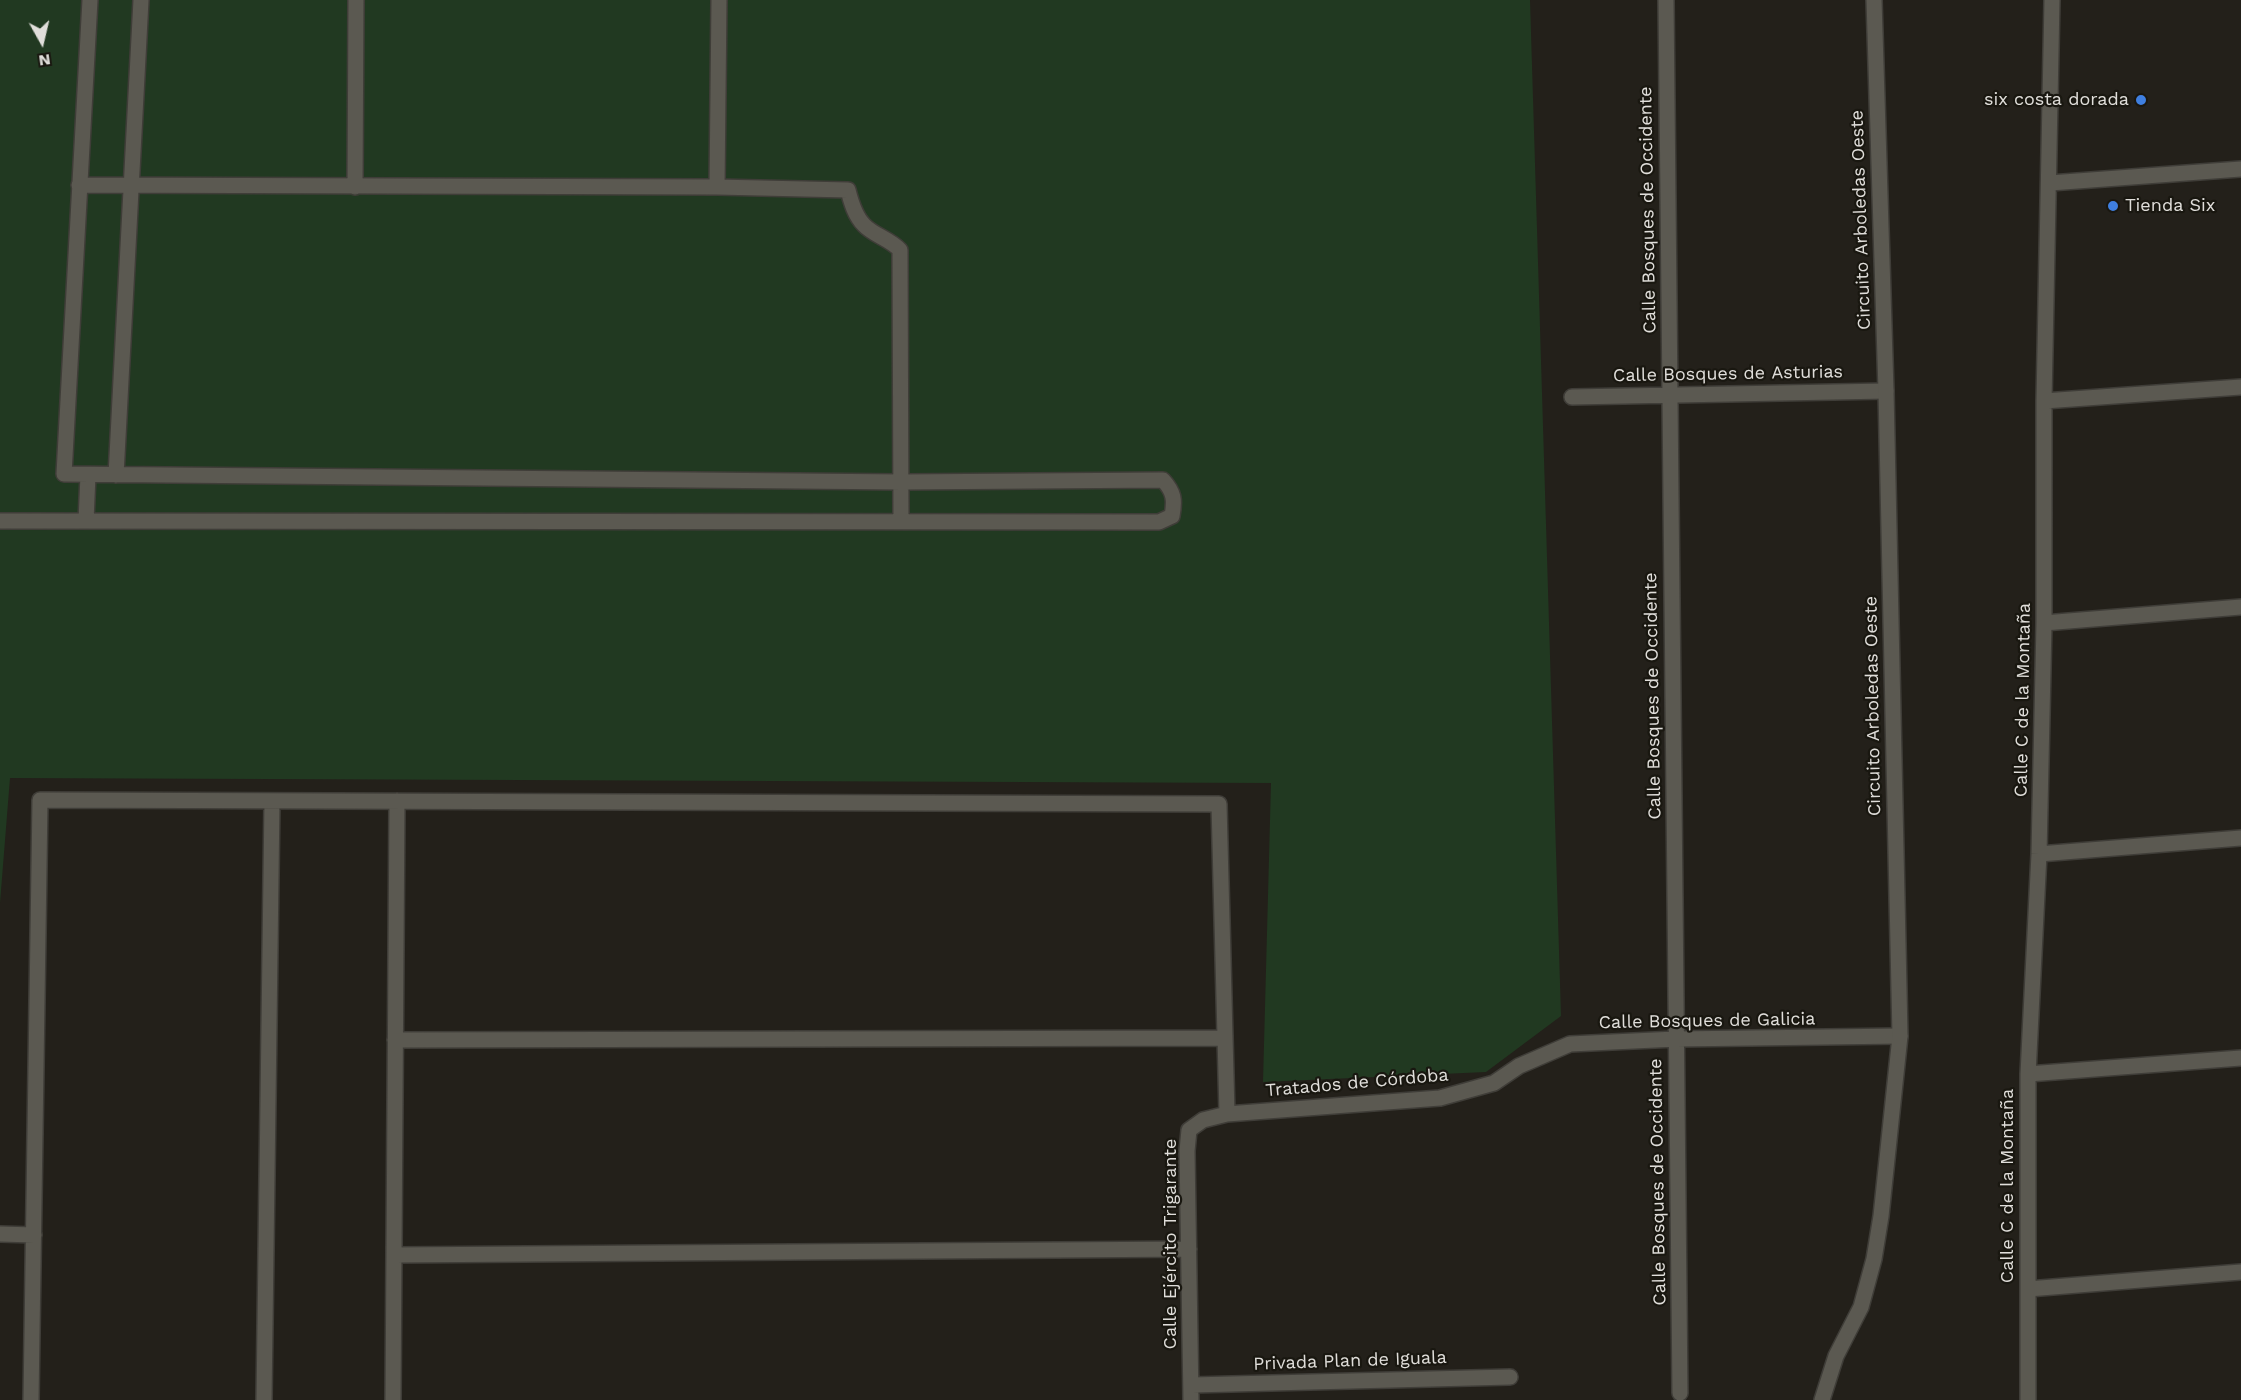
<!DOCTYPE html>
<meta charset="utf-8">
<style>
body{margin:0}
#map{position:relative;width:2241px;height:1400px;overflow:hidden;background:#23201a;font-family:"Work Sans",sans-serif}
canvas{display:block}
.north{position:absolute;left:12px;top:12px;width:60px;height:60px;-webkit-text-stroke:4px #191710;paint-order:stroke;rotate:172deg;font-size:16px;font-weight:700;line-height:24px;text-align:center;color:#e0deda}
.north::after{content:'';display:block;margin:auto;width:21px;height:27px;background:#e0deda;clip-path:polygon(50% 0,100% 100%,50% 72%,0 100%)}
</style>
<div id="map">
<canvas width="2241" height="1400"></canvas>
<div class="north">N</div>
</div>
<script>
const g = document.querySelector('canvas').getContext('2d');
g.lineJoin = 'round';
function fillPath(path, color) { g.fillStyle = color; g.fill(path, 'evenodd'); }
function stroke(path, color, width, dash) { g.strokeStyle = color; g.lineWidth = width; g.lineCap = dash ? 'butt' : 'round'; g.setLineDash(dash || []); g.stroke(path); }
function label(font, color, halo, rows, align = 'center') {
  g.font = font + ' "Work Sans",sans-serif'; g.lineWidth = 4.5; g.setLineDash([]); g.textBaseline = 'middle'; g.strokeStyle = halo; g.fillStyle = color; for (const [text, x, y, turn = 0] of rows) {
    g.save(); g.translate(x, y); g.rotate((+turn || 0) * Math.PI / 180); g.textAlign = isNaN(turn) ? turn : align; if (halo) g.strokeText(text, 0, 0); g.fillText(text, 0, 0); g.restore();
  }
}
const green = new Path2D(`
 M0 0H1530L1561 1016 1486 1072 1263 1082 1271 783 10 778 0 903Z`);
const street = new Path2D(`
 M1666 0 1680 1393
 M2050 183 2241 169
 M79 185 717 187 848 190C851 202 855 216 864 225 873 235 890 239 900 250L901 522
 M355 187 356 0
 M717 187 719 0
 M1572 397 1886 391
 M2044 401 2241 387
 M116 475 141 0
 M0 521 1159 522 1172 516C1175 500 1174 492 1163 480L902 482 64 474 90 0
 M86 521 88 475
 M2044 623 2241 607
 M2039 854 2241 838
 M395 1040 1225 1038
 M2028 1074 2241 1058
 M0 1234 34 1235
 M394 1255 1189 1249
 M2028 1289 2241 1272
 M1192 1385 1510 1377
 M31 1400 40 800 1219 804 1227 1114
 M264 1400 272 801
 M393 1400 397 801
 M1191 1400 1187 1151 1189 1130 1203 1120 1227 1114 1440 1098 1494 1083 1519 1066 1570 1044 1676 1039 1900 1036
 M2028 1400V1074L2039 854 2044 623V401L2052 0`);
const secondary = new Path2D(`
 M1822 1400 1836 1356 1861 1307 1874 1259 1881 1216 1900 1036 1886 391 1874 0`);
const markers = [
 [2141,100,6,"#3f7fe0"],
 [2113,206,6,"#3f7fe0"]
];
const poiNames = [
 ["six costa dorada",2129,100],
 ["Tienda Six",2125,206,"left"]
];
const streetNames = [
 ["Calle Bosques de Occidente",1648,210,-91],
 ["Circuito Arboledas Oeste",1861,220,-92],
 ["Calle Bosques de Asturias",1728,374,-1],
 ["Calle Bosques de Occidente",1653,696,-91],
 ["Calle C de la Montaña",2023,700,-89],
 ["Circuito Arboledas Oeste",1873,706,-91],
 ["Calle Bosques de Galicia",1707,1021,-1],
 ["Tratados de Córdoba",1357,1083,-5],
 ["Calle Bosques de Occidente",1658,1182,-91],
 ["Calle C de la Montaña",2008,1186,-90],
 ["Calle Ejército Trigarante",1171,1244,-90],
 ["Privada Plan de Iguala",1350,1361,-2]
];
fillPath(green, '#213921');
stroke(street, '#3f3d38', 18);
stroke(secondary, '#3f3d38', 18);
stroke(street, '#5b5951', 15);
stroke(secondary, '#5b5951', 15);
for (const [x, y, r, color] of markers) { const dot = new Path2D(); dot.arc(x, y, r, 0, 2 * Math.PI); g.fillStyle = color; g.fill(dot); stroke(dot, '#191710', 2); }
label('18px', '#e0deda', '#191710', poiNames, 'right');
label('18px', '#e0deda', '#191710', streetNames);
</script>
